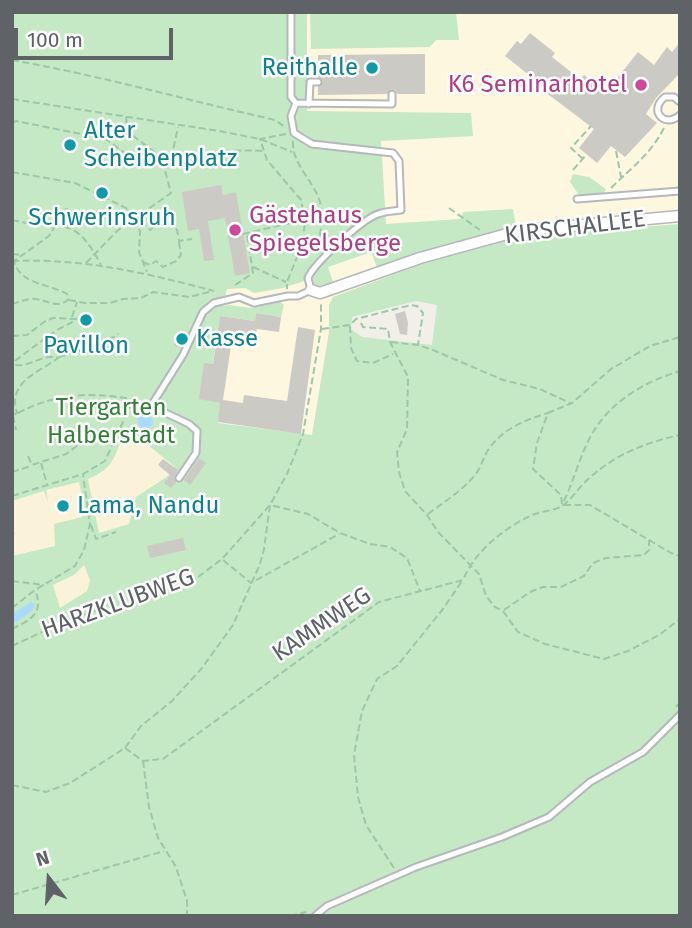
<!DOCTYPE html>
<meta charset="utf-8">
<style>
body{margin:0}
#map{position:relative;width:692px;height:928px;overflow:hidden;background:#f1efe8;font-family:"Fira Sans",sans-serif}
canvas{display:block}
.frame{position:absolute;inset:0;border:14px solid #5f6368;pointer-events:none}
.north{position:absolute;left:14px;top:844px;width:70px;height:70px;-webkit-text-stroke:5px #fff;paint-order:stroke;rotate:343deg;font-size:19px;font-weight:700;line-height:28px;text-align:center;color:#5f6368}
.north::after{content:'';display:block;margin:auto;width:24px;height:32px;background:#5f6368;clip-path:polygon(50% 0,100% 100%,50% 72%,0 100%)}
.scale{position:absolute;left:14px;top:28px;width:159px;height:32px;box-sizing:border-box;border:4px solid #5f6368;border-top:0;padding-left:9px;font-size:21px;line-height:24px;white-space:nowrap;color:#5f6368;-webkit-text-stroke:5px #fff;paint-order:stroke}
</style>
<div id="map">
<canvas width="692" height="928"></canvas>
<div class="frame"></div>
<div class="north">N</div>
<div class="scale">100 m</div>
</div>
<script>
const g = document.querySelector('canvas').getContext('2d');
g.lineJoin = 'round';
function fillPath(path, color) { g.fillStyle = color; g.fill(path, 'evenodd'); }
function stroke(path, color, width, dash) { g.strokeStyle = color; g.lineWidth = width; g.lineCap = dash ? 'butt' : 'round'; g.setLineDash(dash || []); g.stroke(path); }
function label(font, color, halo, rows, align = 'center') {
  g.font = font + ' "Fira Sans",sans-serif'; g.lineWidth = 5; g.setLineDash([]); g.textBaseline = 'middle'; g.strokeStyle = halo; g.fillStyle = color; for (const [text, x, y, turn = 0] of rows) {
    g.save(); g.translate(x, y); g.rotate((+turn || 0) * Math.PI / 180); g.textAlign = isNaN(turn) ? turn : align; if (halo) g.strokeText(text, 0, 0); g.fillText(text, 0, 0); g.restore();
  }
}
const commercial = new Path2D(`
 M307 12H680V224L520 237 329 305V332L312 435 217 423 207 401 220 316 179 217 283 288 314 278 333 281 328 267 372 252 377 267 419 253 462 219 386 224 381 141 473 136 307 111Z`);
const green = new Path2D(`
 M12 12H307V111L471 113 473 136 381 141 386 224 461 219 463 212 513 209 516 227 419 253 377 267 371 252 328 267 333 282 319 287 314 284 313 278 283 288 254 293 245 288 227 289 223 306 229 305 251 308 280 302 284 305 281 317 256 313 255 321 220 316 207 400 221 403 218 423 312 435 329 332V305L333 297 422 264 520 237 680 224V916H12ZM416 301 437 305 432 345 362 337 351 329 352 317Z
 M310 12H456L459 40H436L430 47 311 49Z
 M573 174 589 177 606 189 604 193 579 195 570 182Z`);
const sand = new Path2D(`
 M132 432 175 467 168 476 136 497 129 524 99 533 88 479C111 470 115 458 122 437Z
 M79 482 84 504 82 517 54 524 55 546 12 556V535L15 534 12 528V501L44 491 48 502 46 490Z
 M84 565 90 580 87 591 60 608 53 585 74 575Z`);
const water = new Path2D(`
 M144 412 149 414 153 422 148 431 141 432 137 417Z
 M31 602 35 605 32 611 12 625V614Z`);
const building = new Path2D(`
 M530 33 555 53 552 57 580 79 584 75 606 92 638 52 654 65 667 47 672 52 680 42V73L656 98 646 114 657 123 625 157 611 146 597 163 579 148 594 129 532 82 534 79 505 56 517 41 521 44Z
 M425 54V94H397L395 90 391 89 387 94 318 95V87L323 81 318 77V55Z
 M221 185 223 195 236 192 250 273 235 276 225 218 208 221 214 260 204 261 199 229 188 231 182 192Z
 M405 311 408 323 407 335 400 334 395 314Z
 M256 313 281 317 279 332 257 329 255 336 233 332 223 400 243 403 244 395 287 401 298 327 315 330 301 434 218 422 220 403 199 399 204 363 213 364 220 316 255 321Z
 M182 330 188 333 180 348 174 345Z
 M199 458 206 463 190 485 184 480Z
 M163 459 178 470 174 477 176 482 171 488 164 483 170 475 158 465Z
 M183 538 186 550 150 558 147 546Z`);
const path = new Path2D(`
 M12 60C101 76 187 100 275 120L285 127
 M12 99 219 131 260 139 292 152
 M126 117 128 132 170 164 178 127
 M12 123 16 121 106 139 135 161 163 167
 M286 134 260 139 267 160 301 200 305 220 303 242 287 282V289
 M293 141C291 163 314 181 320 202 324 220 320 236 316 253
 M616 151 621 177
 M583 159 571 148 591 126
 M573 170 586 155
 M12 172 75 183 128 209 136 216 140 232 139 252 147 272
 M611 188C632 167 650 155 664 128
 M449 208 480 230
 M12 220C61 232 73 211 101 265
 M140 227 145 225 150 230 156 225 171 224 177 230 179 241 192 239
 M243 234 304 220
 M12 254 21 255
 M12 261C82 258 147 273 214 291
 M143 262 150 265 156 261 163 267 176 261 181 255 179 242
 M86 263 117 231 171 193 164 167C195 152 230 149 264 151
 M253 267 286 282
 M235 285 253 273 247 234
 M69 300 85 303H110L123 299 141 298 153 292 189 297 213 291
 M12 304C19 302 28 298 35 299 48 300 56 309 68 300L67 294C48 283 20 285 14 261L49 236 55 226 64 220 60 217 62 211 66 209 71 211 73 215 70 220H64
 M72 317 77 302
 M361 323 363 327 388 329 390 342 408 377 407 429 397 452 399 472 405 491 427 515 438 532 479 574 486 596 495 607 503 611 518 632 545 644 604 659 628 651 659 635 680 619
 M350 326 351 348 357 361 373 363 393 354
 M322 329 350 325 356 319 411 305 417 306 423 313 418 345
 M12 336 27 335 44 322 53 318 76 319C71 324 64 326 57 330 43 340 29 350 15 361L16 365C31 367 43 353 58 358 38 373 7 382 17 413L12 416
 M391 342 418 345 433 350 503 380 540 389 570 403
 M59 357 104 343 118 334
 M18 413C57 393 88 392 131 399
 M13 416 16 430
 M28 456 32 465 66 454 81 443
 M41 463 47 484
 M12 472 31 466
 M12 496 83 474 105 461 133 400 144 403
 M564 501C574 480 580 455 592 434 611 401 644 382 680 371
 M562 504 561 495 533 469 537 443 548 413 572 403 611 369 650 346 680 337
 M564 505H590L671 553 680 556
 M428 514C444 502 462 491 475 475 481 468 483 458 488 450 502 429 525 420 548 413
 M91 525 96 539 116 532
 M223 560 251 583 339 534
 M12 581 44 585
 M12 608 35 590 75 566 84 550 90 524 83 475
 M504 610 530 592 543 587H561L584 576 593 563 606 558 644 555 649 550V540
 M12 629C31 619 43 615 36 592
 M12 646 61 623 125 600 190 583 222 559 270 505 287 474 303 434 321 329V304
 M676 707 680 702
 M125 748 143 761 163 759 379 602 463 580C475 551 503 529 532 515 541 511 554 511 562 506 571 500 578 489 585 482 612 456 643 443 680 435
 M143 761 149 807 158 838 176 867 187 901V916
 M12 785 46 792 70 783 125 748 141 726 172 701 202 668 233 625 260 564 264 549 270 505 308 514 340 533 370 544 390 547 407 558 420 591
 M394 868 366 825 358 797 354 755 362 711 377 679 397 666 443 609 462 581
 M12 895 164 851
 M290 916 306 912`);
const lane = new Path2D(`
 M291 12V97L296 103
 M680 102 674 97H665C648 110 664 129 680 115
 M296 103 392 104V94
 M309 104 310 82H318
 M577 199 680 191
 M179 478 196 453 197 431 189 424 151 406 183 355 203 312 214 303 239 297 254 303 288 296H298L311 290 308 278C314 263 363 219 378 214 385 211 394 211 401 210L399 161 393 153 312 144 294 133 291 116 296 103
 M315 916 327 906 416 867 502 837 549 817 590 782 643 752 680 715`);
const street = new Path2D(`
 M311 290 320 293 420 258 518 231 680 216`);
const markers = [
 [372,68,7,"#0f9aa8"],
 [641,85,7,"#d1479c"],
 [70,145,7,"#0f9aa8"],
 [102,193,7,"#0f9aa8"],
 [235,230,7,"#d1479c"],
 [86,320,7,"#0f9aa8"],
 [182,339,7,"#0f9aa8"],
 [63,506,7,"#0f9aa8"]
];
const cultureNames = [
 ["Reithalle",358,68,"right"],
 ["Alter",84,131],
 ["Scheibenplatz",84,159],
 ["Schwerinsruh",102,218,"center"],
 ["Kasse",196,339],
 ["Pavillon",86,346,"center"],
 ["Lama, Nandu",77,506]
];
const hotelNames = [
 ["K6 Seminarhotel",627,85],
 ["Gästehaus",249,216,"left"],
 ["Spiegelsberge",249,244,"left"]
];
const streetNames = [
 ["KIRSCHALLEE",575,228,-7],
 ["HARZKLUBWEG",118,604,-20],
 ["KAMMWEG",322,625,-34]
];
const parkNames = [
 ["Tiergarten",111,408],
 ["Halberstadt",111,436]
];
fillPath(commercial, '#fef7e0');
fillPath(green, '#c5e8c5');
fillPath(sand, '#fbf3d9');
fillPath(water, '#aadaff');
fillPath(building, '#cccac5');
stroke(lane, '#b5b8bc', 9);
stroke(street, '#b5b8bc', 13);
stroke(path, '#9cc7a9', 2, [7, 3.5]);
stroke(lane, '#fff', 5);
stroke(street, '#fff', 10);
for (const [x, y, r, color] of markers) { const dot = new Path2D(); dot.arc(x, y, r, 0, 2 * Math.PI); g.fillStyle = color; g.fill(dot); stroke(dot, '#fff', 2.5); }
label('24px', '#0d838f', '#fff', cultureNames, 'left');
label('24px', '#b23c85', '#fff', hotelNames, 'right');
label('24px', '#5f6368', '#fff', streetNames);
label('24px', '#348238', '#fff', parkNames);
</script>
